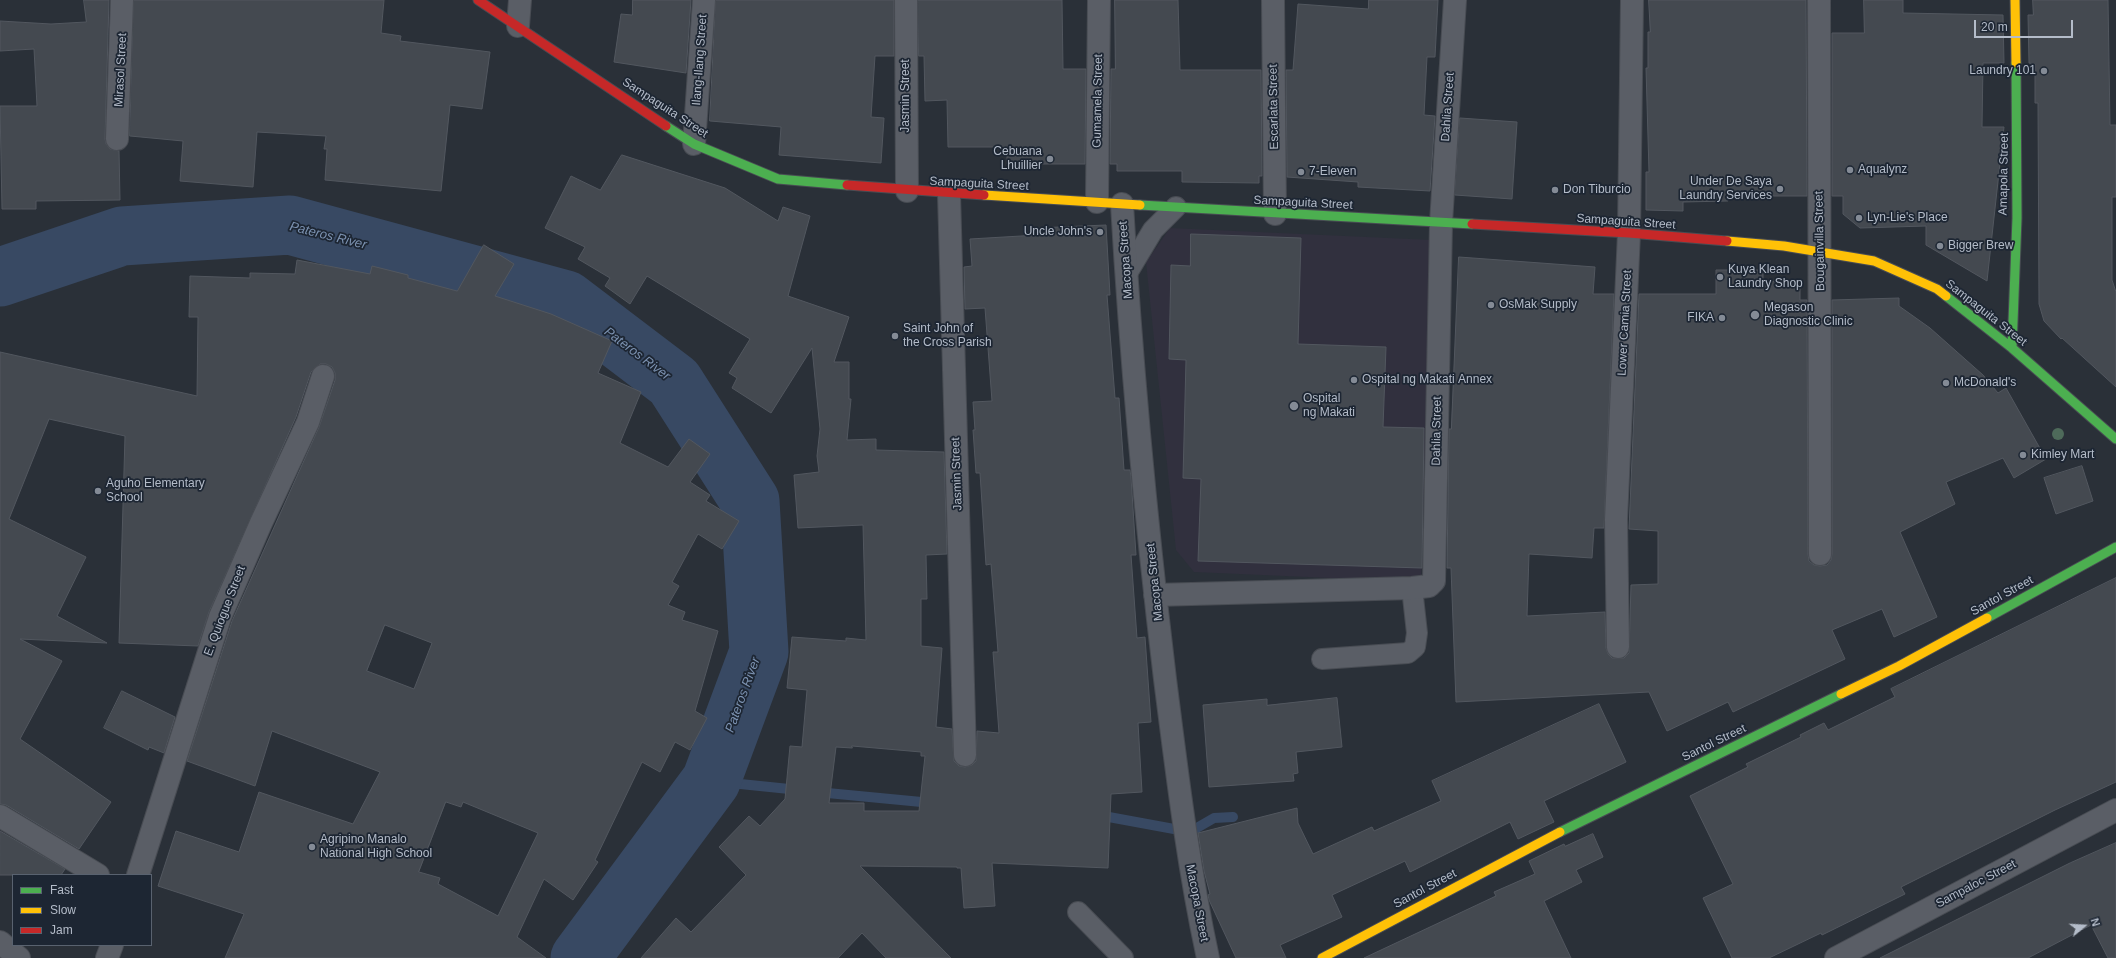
<!DOCTYPE html>
<style>
body{margin:0}
#map{position:relative;width:2116px;height:958px;overflow:hidden;background:#2a3038;font-family:Arial,sans-serif}
canvas{display:block}
.legend{position:absolute;left:12px;top:874px;width:140px;height:72px;box-sizing:border-box;background:#1d2633;border:1px solid #59626f;margin:0;padding:5px 7px;list-style:none;font-size:12px;color:#b4bcc9}
.legend li{display:flex;align-items:center;gap:8px;height:20px}
.legend b{width:20px;border:1px solid #59626f}
.north{position:absolute;left:2064px;top:906px;width:40px;height:40px;-webkit-text-stroke:3px #1d2633;paint-order:stroke;rotate:72deg;font-size:11px;font-weight:700;line-height:16px;text-align:center;color:#b4bcc9}
.north::after{content:'';display:block;margin:auto;width:14px;height:18px;background:#b4bcc9;clip-path:polygon(50% 0,100% 100%,50% 72%,0 100%)}
.scale{position:absolute;left:1974px;top:20px;width:99px;height:18px;box-sizing:border-box;border:2px solid #b4bcc9;border-top:0;padding-left:5px;font-size:12px;line-height:14px;white-space:nowrap;color:#b4bcc9;-webkit-text-stroke:3px #1d2633;paint-order:stroke}
</style>
<div id="map">
<canvas width="2116" height="958"></canvas>
<ul class="legend">
<li><b style="height:5px;background:#4caf50"></b>Fast</li>
<li><b style="height:5px;background:#ffc107"></b>Slow</li>
<li><b style="height:5px;background:#c62828"></b>Jam</li>
</ul>
<div class="north">N</div>
<div class="scale">20 m</div>
</div>
<script>
const g = document.querySelector('canvas').getContext('2d');
g.lineJoin = 'round';
function fillPath(path, color) { g.fillStyle = color; g.fill(path, 'evenodd'); }
function stroke(path, color, width, dash) { g.strokeStyle = color; g.lineWidth = width; g.lineCap = dash ? 'butt' : 'round'; g.setLineDash(dash || []); g.stroke(path); }
function label(font, color, halo, rows, align = 'center') {
  g.font = font + ' Arial,sans-serif'; g.lineWidth = 3.5; g.setLineDash([]); g.textBaseline = 'middle'; g.strokeStyle = halo; g.fillStyle = color; for (const [text, x, y, turn = 0] of rows) {
    g.save(); g.translate(x, y); g.rotate((+turn || 0) * Math.PI / 180); g.textAlign = isNaN(turn) ? turn : align; if (halo) g.strokeText(text, 0, 0); g.fillText(text, 0, 0); g.restore();
  }
}
const medical = new Path2D(`
 M1170 228 1432 240 1421 582 1194 572 1176 550 1146 262Z`);
const stream = new Path2D(`
 M711 781 799 790
 M817 792 932 803
 M1098 815 1174 829
 M1195 829 1214 818 1233 817`);
const river = new Path2D(`
 M0 277 122 236 290 225 566 300 674 382 750 501 759 652 711 781 580 958`);
const building = new Path2D(`
 M84 0H109L105 139 106 144 110 149 119 151 120 200 36 201V209H2L0 106H37L34 49 0 51V21L51 24 86 22Z
 M134 0H384L381 33 401 36 400 41 490 52 482 109 450 105 441 191 325 180 327 149H324L326 136 257 132 253 187 180 181 183 141 130 136Z
 M633 0H691L686 73 614 62 621 14 632 15Z
 M716 0H894V56H875L871 117 884 118 881 163 779 155 781 127 710 121Z
 M918 0H1062L1063 69H1086L1085 164H1007V147H948L947 100 925 101 924 56H919Z
 M1115 0H1178L1180 70H1261L1262 176H1259V183L1182 182V171H1117V164H1110L1111 69H1115Z
 M1369 0H1438L1435 57H1427L1424 115 1435 116 1430 191 1358 187V182L1287 177 1286 70H1293L1298 4 1368 9Z
 M1649 0H1806L1807 196H1728V201L1683 202V211L1646 210V172H1649L1646 68H1648V32H1650Z
 M1864 0H1903V13L2003 15 2004 63H1983L1982 127H2004L1987 281 1926 245V226L1860 228 1843 214V196H1832V33H1864Z
 M2033 0H2108L2110 125H2116V197H2112V280L2116 292V387L2062 338 2061 339 2044 321 2039 304 2038 103H2035V64L2029 63 2028 15H2033Z
 M1460 118 1517 122 1512 199 1455 195Z
 M622 155 725 188 778 221 783 207 810 216 788 296 849 317 834 362H849V399H851L847 440 876 439V450L944 452 947 554 926 555 927 599H921V646L942 648 936 727 952 729 954 761 959 766 965 767 972 765 976 761 977 731 999 733 993 652H998L991 564 986 565 980 473H976L973 430H975L973 402 992 401 985 308 965 309 964 267 972 266 970 239 1038 235 1037 228 1106 225 1110 295H1107L1115 398H1119L1124 470H1130L1131 477 1136 555H1131L1137 638 1145 637 1151 722 1138 723 1142 792 1111 794 1108 868 992 863 995 906 964 908 961 868H957V867L860 866 951 958H886L862 933 838 958H641L676 918 691 932 746 875 719 847 749 816 760 826 785 799 790 746 802 747 807 690 787 688 792 637 846 641V638L866 640 863 525 798 528 794 475 819 472 817 456 820 429 812 348 771 413 732 388 737 378 729 373 750 339 647 276 630 304 605 286 610 278 578 259 585 247 545 228 571 176 600 190ZM852 746 921 752V756H925L919 811H864V803H829L836 747 852 748Z
 M1191 234 1301 238 1298 344 1386 347 1383 427 1424 428 1422 568 1198 561 1201 479 1183 478 1186 360 1169 359 1171 265 1190 266Z
 M484 245 514 264 495 296 551 314 612 341 598 373 641 392 620 443 668 467 689 439 710 454 690 482 710 495 706 501 739 521 722 549 698 534 672 582 679 586 668 605 685 612 682 620 718 631 695 711 707 718 690 750 675 742 660 772 642 762 595 860 598 862 573 900 544 879 517 937 546 958H225L244 914 158 886 176 831 239 852 259 792 353 824 380 772 272 731 255 786 187 761 232 621 319 427 335 380V373L332 367 326 364H320L311 372 296 417 209 612 198 646 119 643 125 436 49 419 9 519 86 557 57 616 107 643 20 639 62 661 20 739 111 802 79 849 6 805 0 804V352L197 396 198 317H189L190 276 250 278V273L295 274 297 260 370 274 372 266 408 275V278L457 291ZM385 625 432 643 414 689 367 671ZM446 802 461 807 463 802 538 833 498 916 438 884 440 878 419 872Z
 M1459 257 1595 267 1593 294H1614L1604 528H1594L1592 558 1529 554 1527 616 1605 612 1606 648 1608 654 1612 658H1624L1629 653 1631 585 1658 584V531L1629 529 1639 294H1716V270H1763V281L1800 282V300H1807L1808 554 1809 561 1814 565 1820 566 1827 565 1831 560 1832 554V300L1899 298V306L1930 328 1983 375 1998 393 2006 388 2046 459 2014 478 2003 458 1946 482 1955 504 1900 532 1937 617 1894 637 1882 609 1832 630 1845 659 1733 712 1728 702 1667 731 1649 692 1456 702 1451 568H1447L1449 429H1451Z
 M2082 466 2093 501 2056 514 2044 478Z
 M2116 578V782L2055 810 1901 887 1905 894 1822 935 1821 933 1769 958H1732L1703 898 1733 884 1690 796 1748 767 1746 764 1801 737 1800 735 1824 723 1828 730 1895 697 1891 689Z
 M122 691 175 717 164 753 149 747 148 750 104 728Z
 M1337 698 1342 747 1296 752 1298 773 1293 774 1294 781 1209 787 1203 705 1267 699V705Z
 M1599 704 1626 762 1544 801 1554 822 1518 839 1510 822 1410 872 1405 861 1332 895 1342 917 1280 945 1286 958H1236L1209 900 1208 895 1210 894 1204 871 1198 833 1297 808 1298 823 1313 854 1372 827 1374 831 1441 801 1432 781Z
 M0 831 65 869 61 875H0Z
 M1593 834 1603 857 1576 870 1582 882 1544 901 1571 958H1364L1496 896 1494 892 1535 874 1529 861 1564 844 1565 846Z
 M2116 843V958H2108L2091 925 2028 958H1880L2070 863Z`);
const lane = new Path2D(`
 M1126 275 1153 230 1176 207
 M1322 659 1408 653 1415 647 1417 633 1412 588
 M1078 912 1123 958`);
const street = new Path2D(`
 M906 0 907 191
 M1273 0 1275 214
 M1819 0 1820 554
 M518 26 520 0
 M117 139 122 0
 M694 144 704 0
 M949 194 965 755
 M1097 202 1099 0
 M1122 204C1131 362 1146 521 1165 679 1177 773 1188 866 1208 958
 M1155 595 1412 588 1429 586 1434 581 1441 223 1455 0
 M1618 647 1616 520 1629 233 1632 0
 M0 816 98 875
 M138 875 220 617 261 523 308 422 323 376
 M0 942 19 958
 M107 958 112 945
 M1836 958 2116 810`);
const fast = new Path2D(`
 M666 126 694 144 778 179 847 185
 M1140 205 1472 224
 M1946 296 2012 348 2116 439
 M2012 348 2017 218 2016 63
 M1987 618 2116 547
 M1560 832 1841 694`);
const slow = new Path2D(`
 M2015 0 2016 63
 M984 195 1140 205
 M1727 241 1784 246 1874 261 1937 289 1946 296
 M1841 694 1899 666 1987 618
 M1322 958 1560 832`);
const jam = new Path2D(`
 M478 0 666 126
 M847 185 984 195
 M1472 224 1629 233 1727 241`);
const trees = [
 [2058,434]
];
const markers = [
 [2044,71,4,"#848b96"],
 [1050,159,4,"#848b96"],
 [1850,170,4,"#848b96"],
 [1301,172,4,"#848b96"],
 [1780,189,4,"#848b96"],
 [1555,190,4,"#848b96"],
 [1859,218,4,"#848b96"],
 [1100,232,4,"#848b96"],
 [1940,246,4,"#848b96"],
 [1720,277,4,"#848b96"],
 [1491,305,4,"#848b96"],
 [1755,315,5,"#848b96"],
 [1722,318,4,"#848b96"],
 [895,336,4,"#848b96"],
 [1354,380,4,"#848b96"],
 [1946,383,4,"#848b96"],
 [1294,406,5,"#848b96"],
 [2023,455,4,"#848b96"],
 [98,491,4,"#848b96"],
 [312,847,4,"#848b96"]
];
const streetNames = [
 ["Ilang-Ilang Street",700,60,-86],
 ["Mirasol Street",121,70,-87],
 ["Jasmin Street",906,96,-90],
 ["Gumamela Street",1098,101,-89],
 ["Escarlata Street",1274,107,-91],
 ["Dahlia Street",1448,107,-86],
 ["Sampaguita Street",665,108,33],
 ["Amapola Street",2004,174,-89],
 ["Sampaguita Street",979,184,3],
 ["Sampaguita Street",1303,203,3],
 ["Sampaguita Street",1626,222,4],
 ["Bougainvilla Street",1820,241,-91],
 ["Macopa Street",1126,260,-94],
 ["Sampaguita Street",1986,313,38],
 ["Lower Camia Street",1625,323,-87],
 ["Dahlia Street",1437,431,-89],
 ["Jasmin Street",957,474,-92],
 ["Macopa Street",1155,582,-96],
 ["Santol Street",2002,596,-29],
 ["E. Quiogue Street",225,611,-69],
 ["Santol Street",1714,743,-26],
 ["Sampaloc Street",1976,884,-28],
 ["Santol Street",1425,889,-28],
 ["Macopa Street",1197,903,79]
];
const poiNames = [
 ["Laundry 101",2036,71,"right"],
 ["Cebuana",1042,152,"right"],
 ["Lhuillier",1042,166,"right"],
 ["Aqualynz",1858,170],
 ["7-Eleven",1309,172],
 ["Under De Saya",1772,182,"right"],
 ["Laundry Services",1772,196,"right"],
 ["Don Tiburcio",1563,190],
 ["Lyn-Lie's Place",1867,218],
 ["Uncle John's",1092,232,"right"],
 ["Bigger Brew",1948,246],
 ["Kuya Klean",1728,270],
 ["Laundry Shop",1728,284],
 ["OsMak Supply",1499,305],
 ["Megason",1764,308],
 ["Diagnostic Clinic",1764,322],
 ["FIKA",1714,318,"right"],
 ["Saint John of",903,329],
 ["the Cross Parish",903,343],
 ["Ospital ng Makati Annex",1362,380],
 ["McDonald's",1954,383],
 ["Ospital",1303,399],
 ["ng Makati",1303,413],
 ["Kimley Mart",2031,455],
 ["Aguho Elementary",106,484],
 ["School",106,498],
 ["Agripino Manalo",320,840],
 ["National High School",320,854]
];
const waterNames = [
 ["Pateros River",328,236,14],
 ["Pateros River",637,354,37],
 ["Pateros River",743,695,-70]
];
fillPath(medical, '#31303e');
stroke(stream, '#384963', 10);
stroke(river, '#384963', 59);
fillPath(building, '#444950');
stroke(building, '#52575f', 1);
stroke(lane, '#484c53', 22);
stroke(street, '#484c53', 24);
stroke(fast, '#484c53', 11);
stroke(slow, '#484c53', 11);
stroke(jam, '#484c53', 11);
stroke(lane, '#5a5e66', 20);
stroke(street, '#5a5e66', 22);
stroke(fast, '#4caf50', 9);
stroke(slow, '#ffc107', 9);
stroke(jam, '#c62828', 9);
g.fillStyle = '#4e6a5a';
for (const [x, y] of trees) { g.beginPath(); g.arc(x, y, 6, 0, 2 * Math.PI); g.fill(); }
for (const [x, y, r, color] of markers) { const dot = new Path2D(); dot.arc(x, y, r, 0, 2 * Math.PI); g.fillStyle = color; g.fill(dot); stroke(dot, '#1d2633', 1.5); }
label('12px', '#b4bcc9', '#1d2633', streetNames);
label('12px', '#b4bcc9', '#1d2633', poiNames, 'left');
label('italic 13px', '#7c92b1', '#1d2633', waterNames);
</script>
